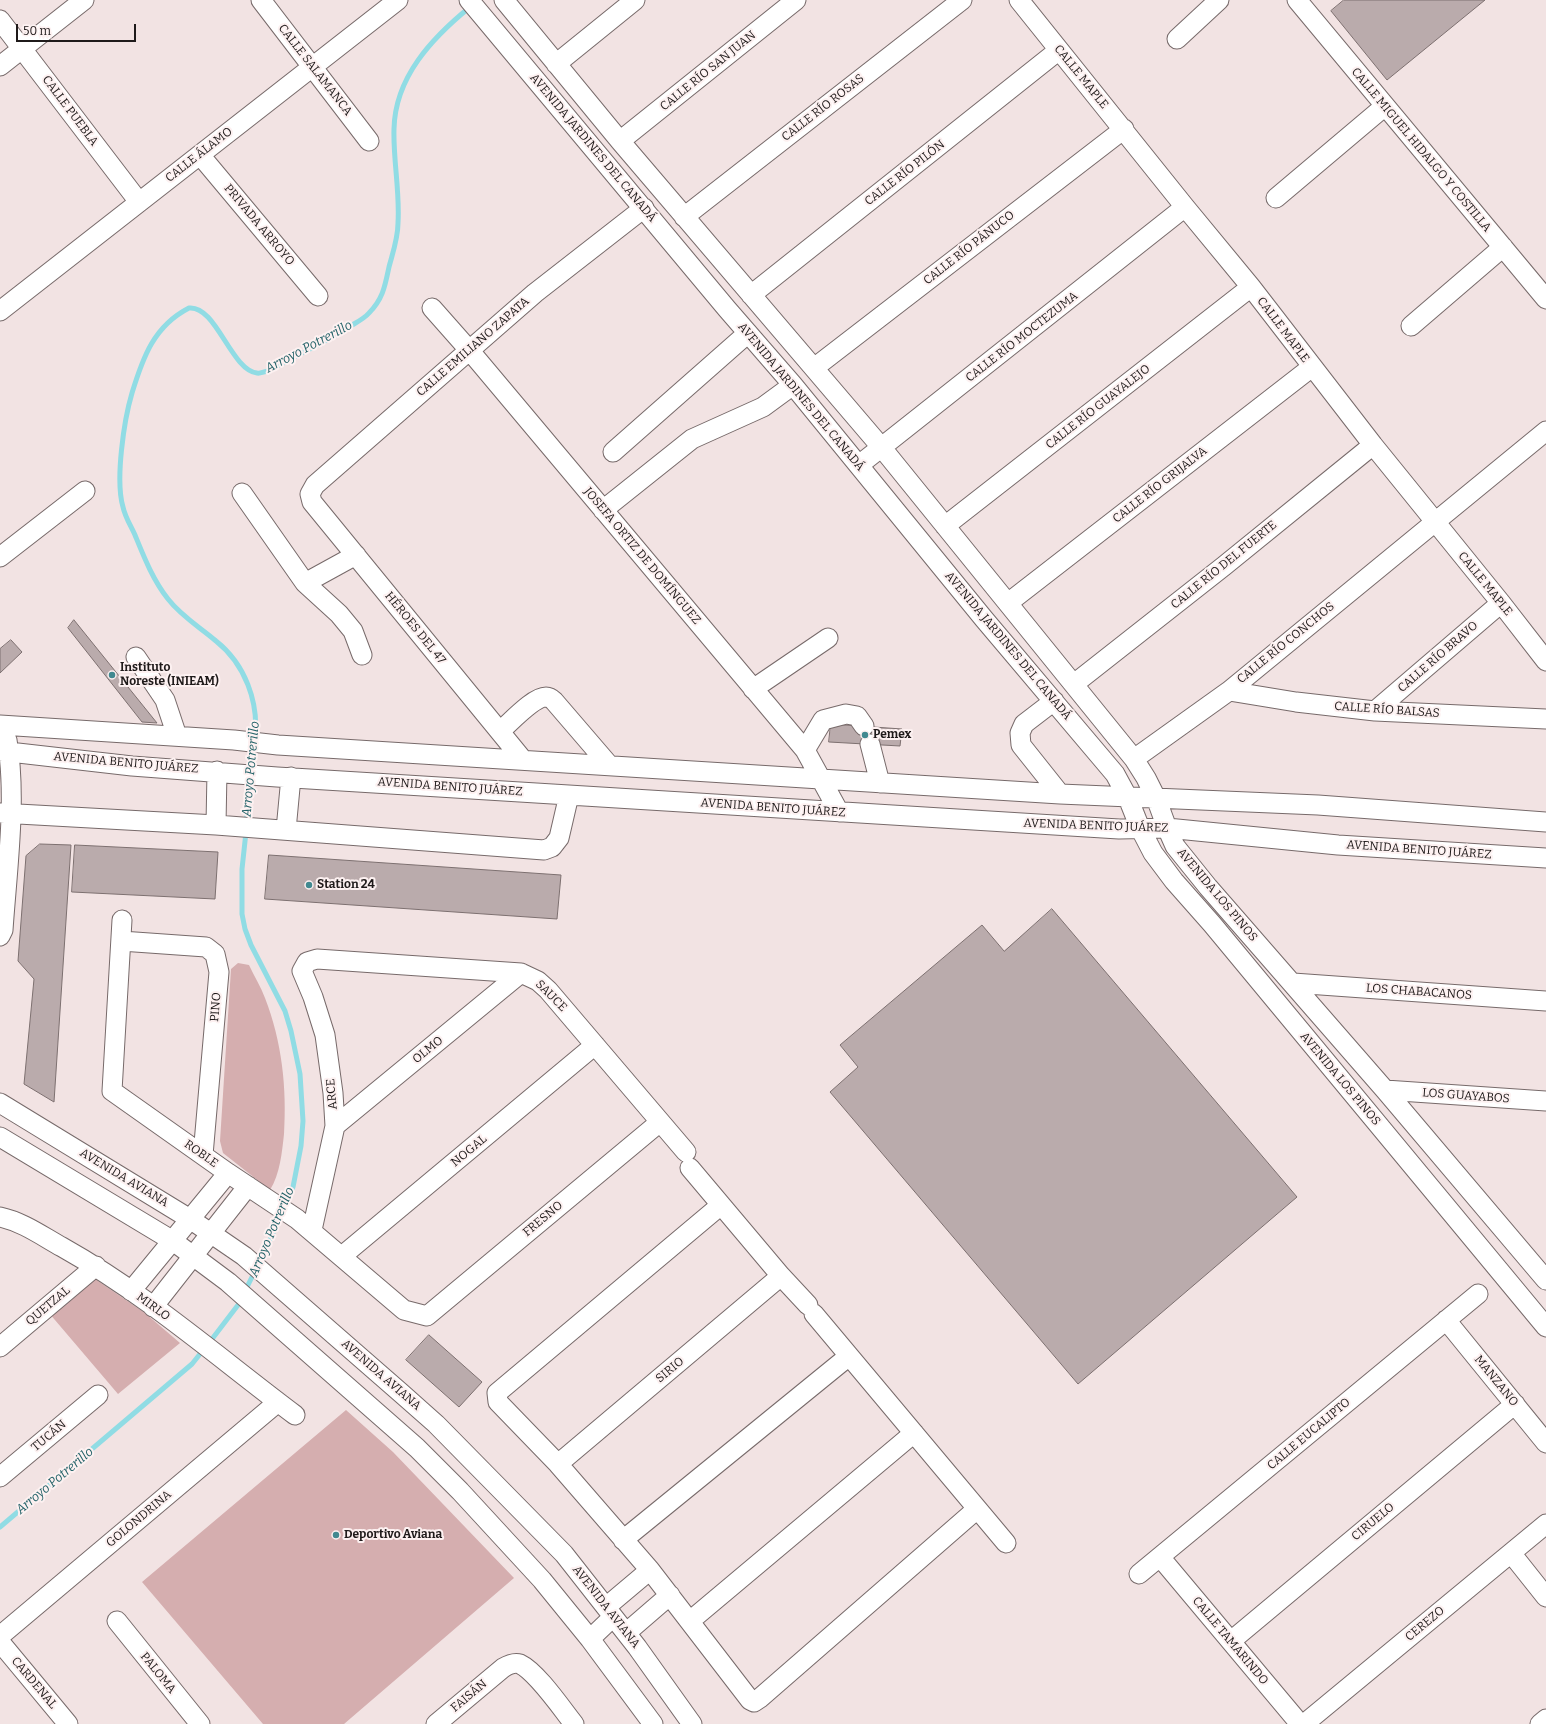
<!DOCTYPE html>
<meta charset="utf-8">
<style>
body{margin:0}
#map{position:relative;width:1546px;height:1724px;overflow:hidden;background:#f2e3e3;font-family:Bitter,serif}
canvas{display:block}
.scale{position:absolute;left:16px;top:24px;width:120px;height:18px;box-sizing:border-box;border:2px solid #1f1a1a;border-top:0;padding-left:5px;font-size:12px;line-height:14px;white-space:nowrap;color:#1f1a1a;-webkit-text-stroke:3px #fdf1f1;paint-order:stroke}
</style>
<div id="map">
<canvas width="1546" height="1724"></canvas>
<div class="scale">50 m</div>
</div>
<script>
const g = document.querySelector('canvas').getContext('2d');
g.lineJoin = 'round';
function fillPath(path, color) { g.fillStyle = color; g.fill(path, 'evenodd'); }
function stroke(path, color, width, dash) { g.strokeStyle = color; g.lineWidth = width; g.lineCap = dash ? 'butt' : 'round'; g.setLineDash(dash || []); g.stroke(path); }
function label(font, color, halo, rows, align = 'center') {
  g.font = font + ' Bitter,serif'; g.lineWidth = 4; g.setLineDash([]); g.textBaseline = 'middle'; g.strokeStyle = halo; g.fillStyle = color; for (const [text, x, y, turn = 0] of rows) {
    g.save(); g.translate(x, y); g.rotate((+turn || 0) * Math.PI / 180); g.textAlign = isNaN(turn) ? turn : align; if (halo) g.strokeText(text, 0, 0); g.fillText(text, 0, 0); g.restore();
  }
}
const green = new Path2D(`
 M238 963 249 965C254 976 261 987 265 998 282 1042 287 1088 284 1134 282 1152 280 1174 270 1190L223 1153 220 1141 231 969Z
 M95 1279 145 1313 180 1343 118 1394 49 1313Z
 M346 1410 393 1452 514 1578 344 1724H263L142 1582Z`);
const stream = new Path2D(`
 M255 738C259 702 245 664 216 641 200 627 182 617 168 599 153 580 144 557 135 535 131 526 125 517 123 507 115 480 124 420 132 393 143 357 154 326 189 308 216 305 231 370 257 373 260 374 265 371 269 371 295 356 323 343 349 327 355 323 364 319 369 313 383 299 385 286 389 267 393 252 398 238 398 223 400 191 393 160 394 129 395 77 432 38 470 7
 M246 824 254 746
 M246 832 242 869V914L245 929 251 945 285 1011 291 1031 300 1074 303 1121 301 1146 293 1187 285 1205
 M259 1264 282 1213
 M209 1343 238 1305 255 1271
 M0 1527 192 1364 204 1349`);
const building = new Path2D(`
 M1344 0H1485L1387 80 1331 11Z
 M74 620 157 723 142 722 68 628Z
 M11 640 22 652 0 673V649Z
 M831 724 902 729 900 746 829 742Z
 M40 844 71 845 54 1102 24 1084 34 979 18 961 26 856Z
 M75 845 218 852 215 899 72 892Z
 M269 855 561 875 557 919 265 899Z
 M1052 909 1297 1197 1078 1384 830 1092 858 1067 840 1045 982 925 1004 951Z
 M429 1335 482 1382 459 1407 406 1360Z`);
const minor = new Path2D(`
 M261 0 369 141
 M469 0 727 309 793 385 984 619 1115 774 1128 798 1140 828 1153 853 1174 881 1212 924 1546 1327
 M504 0 620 141 882 448 1134 759 1146 778 1156 798 1167 828 1175 846 1208 887 1385 1090 1546 1280
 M1019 0 1185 207 1251 287 1373 445 1501 603 1546 661
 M1297 0 1546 299
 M0 20 139 202
 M1177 39 1219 0
 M556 64 635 0
 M0 66 84 0
 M620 141 796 0
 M200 155 318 296
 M1276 198 1385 106
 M684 217 962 0
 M751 295 1059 50
 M432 308 470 351 805 750 839 812
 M0 311 398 0
 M1411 326 1503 247
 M814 368 1124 129
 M613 452 748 333
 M859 465 1185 207
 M242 493 305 583
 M603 510 692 439 763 407 793 385
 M945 526 1251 287
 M356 555 305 583 339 614 353 631 362 655
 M0 557 85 491
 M1008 603 1312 367
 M136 657 165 700 177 736
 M1074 684 1224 566 1373 445
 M753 689 828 638
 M1229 691 1296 702 1375 711 1546 719
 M1054 701 1024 724 1020 733 1021 745 1060 794
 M1375 711 1501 603
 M0 725 234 740 278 745 1060 794 1318 805 1546 822
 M500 731C510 723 533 697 546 697 549 697 552 699 554 701L609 765
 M870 744 880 783
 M805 750 823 720 846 714 857 716 864 726
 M0 751 132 766 277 777 1119 829 1167 828 1338 845 1546 858
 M1134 759 1229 691 1546 431
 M523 760 312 502 310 494 315 485 535 293 644 208
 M0 813 216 825 544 850 552 847 559 838 569 795
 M216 825 217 771
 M286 830 291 777
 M122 920 112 1091 228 1173 297 1219 404 1310 427 1316 660 1122
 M0 936 3 930C7 871 17 798 7 740
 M121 941 206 947 215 954 219 972 203 1155
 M1293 983 1546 1001
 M1385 1090 1546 1101
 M0 1103 190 1219 244 1256 401 1393 436 1424 564 1554 637 1647 692 1724
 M335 1126 521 973
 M0 1137 173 1241 228 1282 417 1448 460 1491 542 1580 590 1639 653 1724
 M690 1168 781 1276 808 1305
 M721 1205 497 1393 498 1402 558 1464 650 1570 750 1700 754 1702 760 1698 977 1509
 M0 1217C23 1222 42 1236 62 1247 146 1294 219 1358 295 1415
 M312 1230 335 1126 333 1093 325 1035 313 997 302 971 307 962 317 959 521 973 538 981 548 990 686 1152
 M342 1256 595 1045
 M131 1291 228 1173
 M153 1307 248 1186
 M814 1314 1006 1543
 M1446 1320 1546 1443
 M0 1347 96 1266
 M558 1464 781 1276
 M0 1477 98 1395
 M623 1540 849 1356
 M1511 1553 1546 1597
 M1160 1557 1300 1724
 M1139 1574 1478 1294
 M606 1607 650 1570
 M117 1621 200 1724
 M690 1621 914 1433
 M626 1633 670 1595
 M0 1636 278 1402
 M590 1639 613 1617
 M1231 1641 1515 1404
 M0 1642 68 1724
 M436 1724 503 1668C508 1665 514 1662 520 1664 537 1672 562 1709 574 1724
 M1304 1724 1546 1524
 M1540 1724 1546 1719`);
const markers = [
 [112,675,4,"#418990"],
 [865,735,4,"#418990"],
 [309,885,4,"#418990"],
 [336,1535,4,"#418990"]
];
const streetNames = [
 ["CALLE SALAMANCA",315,70,52],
 ["CALLE RÍO SAN JUAN",708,71,-39],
 ["CALLE MAPLE",1081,77,51],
 ["CALLE RÍO ROSAS",823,108,-38],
 ["CALLE PUEBLA",70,111,53],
 ["AVENIDA JARDINES DEL CANADÁ",593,148,50],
 ["CALLE MIGUEL HIDALGO Y COSTILLA",1421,150,50],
 ["CALLE ÁLAMO",199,155,-38],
 ["CALLE RÍO PILÓN",905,173,-38],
 ["PRIVADA ARROYO",259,225,50],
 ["CALLE RÍO PÁNUCO",969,248,-38],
 ["CALLE MAPLE",1283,330,53],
 ["CALLE RÍO MOCTEZUMA",1022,337,-38],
 ["CALLE EMILIANO ZAPATA",473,347,-41],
 ["AVENIDA JARDINES DEL CANADÁ",801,397,50],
 ["CALLE RÍO GUAYALEJO",1098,407,-38],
 ["CALLE RÍO GRIJALVA",1160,485,-38],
 ["JOSEFA ORTIZ DE DOMÍNGUEZ",642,556,50],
 ["CALLE RÍO DEL FUERTE",1224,565,-39],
 ["CALLE MAPLE",1485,584,51],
 ["HÉROES DEL 47",415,628,51],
 ["CALLE RÍO CONCHOS",1286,643,-39],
 ["AVENIDA JARDINES DEL CANADÁ",1008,646,50],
 ["CALLE RÍO BRAVO",1438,657,-41],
 ["CALLE RÍO BALSAS",1387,710,4],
 ["AVENIDA BENITO JUÁREZ",126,763,5],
 ["AVENIDA BENITO JUÁREZ",450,787,4],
 ["AVENIDA BENITO JUÁREZ",773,808,4],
 ["AVENIDA BENITO JUÁREZ",1096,826,2],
 ["AVENIDA BENITO JUÁREZ",1419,850,4],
 ["AVENIDA LOS PINOS",1217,895,50],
 ["LOS CHABACANOS",1419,992,4],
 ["SAUCE",551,996,45],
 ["PINO",216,1007,-85],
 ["OLMO",428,1050,-39],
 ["AVENIDA LOS PINOS",1340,1079,50],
 ["ARCE",332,1094,-95],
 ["LOS GUAYABOS",1466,1096,4],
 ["NOGAL",469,1151,-40],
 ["ROBLE",201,1154,35],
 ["AVENIDA AVIANA",124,1178,31],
 ["FRESNO",543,1219,-40],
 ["QUETZAL",48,1306,-40],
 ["MIRLO",153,1307,36],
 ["SIRIO",670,1370,-40],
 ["AVENIDA AVIANA",381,1375,41],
 ["MANZANO",1496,1381,51],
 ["CALLE EUCALIPTO",1309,1434,-40],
 ["TUCÁN",49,1436,-40],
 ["GOLONDRINA",139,1519,-40],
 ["CIRUELO",1373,1522,-40],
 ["AVENIDA AVIANA",606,1607,52],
 ["CEREZO",1425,1624,-40],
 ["CALLE TAMARINDO",1230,1641,50],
 ["PALOMA",158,1673,51],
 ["CARDENAL",34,1683,50],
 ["FAISÁN",469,1696,-40]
];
const poiNames = [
 ["Instituto",120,668],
 ["Noreste (INIEAM)",120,682],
 ["Pemex",873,735],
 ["Station 24",317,885],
 ["Deportivo Aviana",344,1535]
];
const waterNames = [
 ["Arroyo Potrerillo",309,347,-28],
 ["Arroyo Potrerillo",251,769,-85],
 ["Arroyo Potrerillo",272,1232,-67],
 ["Arroyo Potrerillo",55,1481,-40]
];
fillPath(green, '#d5aeaf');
stroke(stream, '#90dce4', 5);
fillPath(building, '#baabac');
stroke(building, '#7d7070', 1);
stroke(minor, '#776a6a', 21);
stroke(minor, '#fff', 19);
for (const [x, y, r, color] of markers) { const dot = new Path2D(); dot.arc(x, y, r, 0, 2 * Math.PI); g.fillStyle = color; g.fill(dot); stroke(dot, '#fdf1f1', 1.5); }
label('12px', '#1f1a1a', '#fdf1f1', streetNames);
label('bold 12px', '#1f1a1a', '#fdf1f1', poiNames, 'left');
label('italic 13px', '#236268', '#fdf1f1', waterNames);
</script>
